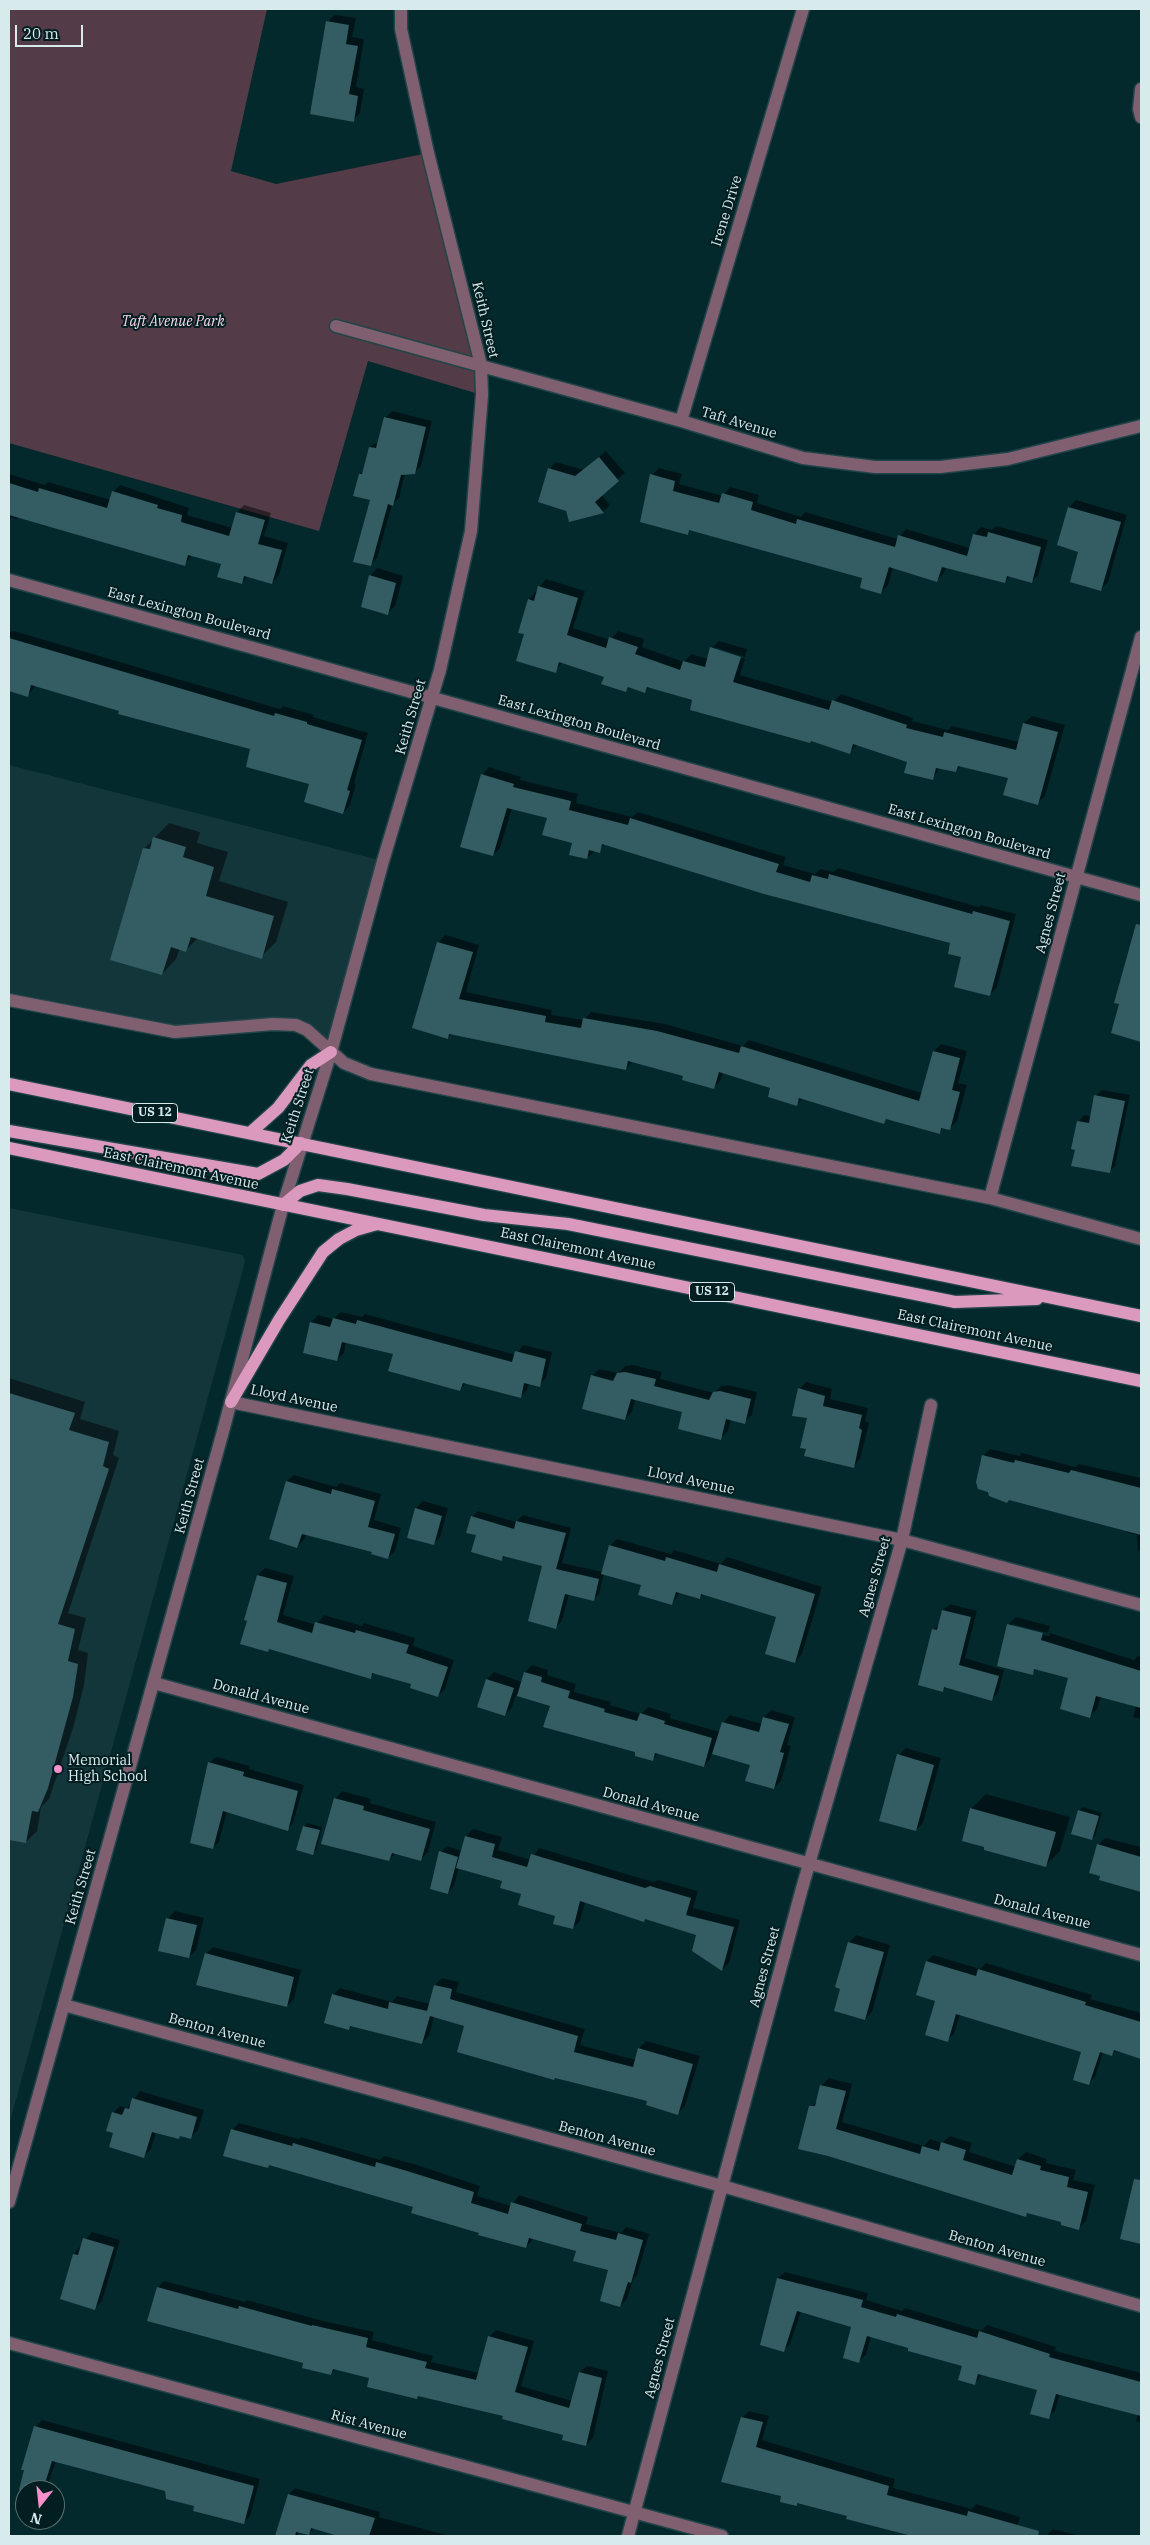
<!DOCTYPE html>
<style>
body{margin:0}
#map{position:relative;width:1150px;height:2545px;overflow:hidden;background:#03292d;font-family:"IBM Plex Serif",serif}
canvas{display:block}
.frame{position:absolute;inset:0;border:10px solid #d7eaec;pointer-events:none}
.north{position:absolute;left:15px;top:2480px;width:50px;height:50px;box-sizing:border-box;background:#031e21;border:1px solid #587072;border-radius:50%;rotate:196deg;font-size:14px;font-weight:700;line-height:20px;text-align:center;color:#d7eaec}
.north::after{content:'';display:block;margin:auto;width:18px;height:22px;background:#f890cb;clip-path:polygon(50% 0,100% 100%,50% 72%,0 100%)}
.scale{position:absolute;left:15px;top:25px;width:68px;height:22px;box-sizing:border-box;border:2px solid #d7eaec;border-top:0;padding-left:6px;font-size:15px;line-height:18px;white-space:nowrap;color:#d7eaec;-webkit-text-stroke:4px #031e21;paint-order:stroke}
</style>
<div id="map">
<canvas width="1150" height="2545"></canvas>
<div class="frame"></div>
<div class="north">N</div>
<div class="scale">20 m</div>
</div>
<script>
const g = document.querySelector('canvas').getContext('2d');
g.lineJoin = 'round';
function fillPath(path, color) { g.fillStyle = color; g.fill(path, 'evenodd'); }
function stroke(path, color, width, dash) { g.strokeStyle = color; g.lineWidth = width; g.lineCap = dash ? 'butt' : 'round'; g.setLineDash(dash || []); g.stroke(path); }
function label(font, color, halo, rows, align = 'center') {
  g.font = font + ' "IBM Plex Serif",serif'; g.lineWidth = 4; g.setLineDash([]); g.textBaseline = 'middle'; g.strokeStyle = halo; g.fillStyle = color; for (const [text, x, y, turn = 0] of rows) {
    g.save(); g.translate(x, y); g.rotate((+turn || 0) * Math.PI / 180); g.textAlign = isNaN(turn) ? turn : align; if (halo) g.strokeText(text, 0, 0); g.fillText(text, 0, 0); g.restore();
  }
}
const built = new Path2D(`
 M9 765 383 861 331 1052 296 1025 189 1032 9 1000Z
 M9 1208 243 1255 245 1262 9 2125Z`);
const green = new Path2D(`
 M9 9H267L231 171 276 184 428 153 482 395 368 361 319 531 9 443Z`);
const shadow = new Path2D(`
 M335 15 356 18 352 37 364 39 356 87 364 89 360 113 353 120 327 22Z
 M392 411 432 421 421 466 414 473H405L399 498 392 505 377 558 370 565 371 499 360 474 365 470 370 447 379 441 385 418Z
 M606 451 625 473 601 494 610 505 603 512 569 521 549 469 556 462 584 470Z
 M659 468 682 474 679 484 723 496 730 487 759 495 757 503 801 517 805 512 898 539 906 529 970 548 974 534 981 527 992 530 996 526 1048 540 1038 575 1031 582 1010 576 1004 582 946 567 944 573 937 580 893 567 888 585 881 593 864 578 691 529 687 533 652 475Z
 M9 474 45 485 48 482 111 500 113 492 120 485 189 508 187 515 233 528 237 512 244 505 271 513 264 536 288 543 279 575 272 583 248 576 242 582 223 563 192 555 184 565 19 517 17 519 9 517Z
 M1076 500 1127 515 1108 582 1101 589 1080 551 1069 507Z
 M377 568 403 576 395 606 388 613 370 576Z
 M546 579 585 591 573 628 610 640 618 631 644 639 642 647 684 662 691 654 708 659 712 648 719 641 747 649 745 657 714 647V650L745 659 740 675 833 702 841 694 913 718 912 721 948 730 952 726 1019 742 1024 723 1032 716 1065 725 1045 796 1038 803 1009 777 962 765 956 771 940 768 932 779 909 762 857 745 850 752 650 687 645 691 630 687 626 691 606 676 563 662 555 671 526 634 529 600Z
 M14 631 280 709 283 706 314 715 313 717 368 733 354 783 356 784 350 805 343 813 310 784 252 748 36 686 28 695 9 690V632Z
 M489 767 521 777 520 780 578 794 576 803 632 817 638 812 786 857 783 865 815 874 820 869 833 872 838 868 979 907 981 905 1016 914 997 987 990 995 952 942 606 844 586 858 548 817 512 808 500 848 493 855 482 775Z
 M169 823 200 832 197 843 228 852 219 881 288 902 276 942 261 957 198 938 186 950 180 948 176 959 162 974 145 848Z
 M445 935 479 945 466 992 552 1010 551 1015 584 1020 591 1012 665 1024 743 1046 749 1040 922 1093 934 1051 941 1044 967 1051 958 1083 967 1085 957 1121 949 1129 944 1127 939 1132 888 1118 884 1122 803 1098 796 1105 772 1087 723 1072 721 1080 714 1087 685 1075 633 1061 626 1069 452 1034 448 1037 438 943Z
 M1136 946 1141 948 1140 1040Z
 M1102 1090 1130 1095 1115 1166 1109 1172 1076 1149 1078 1122 1084 1115 1092 1117 1095 1096Z
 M341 1312 362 1317 365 1314 516 1355 523 1345 552 1352 546 1378 539 1385 529 1383 527 1390 520 1397 466 1383 460 1390 395 1353 346 1342 344 1353 337 1360 304 1352 311 1322 318 1315 333 1319Z
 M633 1365 662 1372 660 1379 714 1393 721 1386 728 1385 757 1392 752 1415 744 1422 731 1419 728 1431 721 1438 684 1411 635 1399 632 1412 625 1419 592 1376 599 1369 618 1373 626 1366Z
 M9 1378 85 1402 80 1419 119 1431 113 1455 119 1458 68 1613 86 1618 78 1650 88 1653 84 1685 73 1728 49 1799 41 1807 37 1831 26 1842 9 1839Z
 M806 1382 832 1389 830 1399 868 1408 865 1421 869 1423 860 1459 853 1467 807 1448 809 1417 799 1389Z
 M990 1449 1020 1456 1022 1453 1075 1467 1079 1464 1141 1478V1549L1138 1552 1137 1535 1126 1532 1127 1530 983 1456Z
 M294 1475 336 1487 340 1483 381 1494 374 1520 401 1528 395 1551 388 1558 373 1551 306 1534 304 1540 297 1546 271 1539 287 1481Z
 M423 1501 448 1508 440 1537 433 1544 416 1508Z
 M478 1511 516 1522 523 1515 571 1528 562 1563 603 1572 610 1546 617 1539 671 1554 674 1550 721 1564 727 1557 822 1587 802 1654 795 1662 778 1617 704 1594 700 1598 680 1592 672 1604 643 1584 604 1574 599 1594 593 1600 569 1594 562 1621 556 1627 544 1565 506 1555 502 1560 477 1535 472 1517Z
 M265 1568 294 1576 283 1615 316 1625 324 1615 362 1626 364 1623 415 1638 413 1646 454 1660 445 1689 438 1696 413 1683 375 1672 370 1677 270 1648 268 1650 248 1621 258 1575Z
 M950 1604 977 1611 965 1658 1004 1670 998 1693 991 1700 946 1687 943 1690 933 1630 940 1624 943 1610Z
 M1016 1617 1050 1626 1048 1633 1012 1624V1626L1049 1636 1050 1633 1134 1660 1138 1656 1141 1657V1719L1133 1717 1136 1706 1101 1696 1097 1709 1090 1716 1070 1677 1037 1668 1032 1673 1008 1625Z
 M532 1665 548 1670 547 1675 576 1684 574 1692 611 1702 610 1705 641 1714 648 1707 671 1714 670 1718 720 1732 723 1723 730 1715 762 1724 764 1717 771 1710 795 1717 787 1745 791 1746 781 1781 774 1788 751 1764 712 1753 710 1759 704 1766 659 1753 652 1760 551 1705 516 1694 512 1707 505 1715 487 1679 494 1672 522 1682 525 1672Z
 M906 1748 941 1758 923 1823 916 1830 899 1755Z
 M216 1757 250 1766 249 1769 304 1785 293 1823 287 1830 227 1811 219 1842 213 1848 209 1763Z
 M342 1791 371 1799 370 1803 436 1822 428 1852 420 1860 396 1853 389 1860 335 1799Z
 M986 1794 1070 1817 1060 1851 1046 1865 971 1809Z
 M1083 1807 1102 1813 1095 1836 1092 1839 1079 1810Z
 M307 1823 322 1827 316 1850 313 1853 304 1827Z
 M473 1829 502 1837 498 1850 531 1860 539 1848 653 1882 658 1880 698 1891 693 1908 740 1920 729 1963 722 1970 698 1934 646 1918 644 1921 585 1902 580 1921 573 1928 503 1880 459 1867 454 1886 448 1893 441 1852 447 1846 462 1851 466 1836Z
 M1105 1838 1141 1847V1890L1100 1879 1098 1845Z
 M175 1911 204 1918 196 1950 189 1957 168 1918Z
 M856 1935 890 1945 872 2012 865 2019 842 1988 849 1943Z
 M213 1947 301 1970 294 1999 287 2006 206 1954Z
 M933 1955 980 1969 986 1963 1092 1995 1090 1999 1141 2013V2057L1117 2050 1112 2054 1103 2052 1095 2077 1089 2083 1083 2051 960 2014 954 2034 947 2040 927 1961Z
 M442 1978 459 1982 456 1992 585 2029 580 2045 636 2060 639 2048 646 2041 700 2056 685 2106 678 2113 466 2025 434 2016 429 2036 422 2043 352 2026 349 2029 333 1995 340 1988 392 2002 397 1996 430 2004 435 1985Z
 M829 2078 852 2084 842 2122 924 2146 930 2139 942 2143 950 2136 972 2143 969 2152 1016 2167 1018 2159 1026 2152 1047 2159 1046 2163 1076 2170 1073 2180 1095 2185 1086 2221 1079 2228 1063 2221 1029 2212 1026 2215 829 2155 811 2107 818 2100 821 2086Z
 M140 2091 204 2110 198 2130 191 2137 181 2135 178 2138 156 2132 151 2149 144 2156 115 2132 113 2113 120 2106 127 2108Z
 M239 2123 299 2139 301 2137 380 2160 384 2156 414 2164 480 2186 477 2196 511 2206 519 2195 588 2217 586 2224 621 2233 626 2227 649 2234 637 2275 633 2280 627 2299 620 2306 609 2270 577 2250 534 2238 526 2247 414 2207 270 2164 268 2167 232 2130Z
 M92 2232 120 2240 102 2301 95 2308 74 2254Z
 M785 2272 868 2293 866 2300 902 2311 905 2308 981 2331 987 2325 1056 2347 1055 2351 1141 2373V2423L1136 2421 1138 2414 1060 2393 1055 2411 1048 2417 1038 2389 982 2373 975 2384 963 2366 871 2336 866 2355 859 2361 853 2326 801 2311 790 2344 784 2350 778 2278Z
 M164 2281 245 2302 247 2300 319 2320 374 2332 372 2340 433 2356 431 2362 479 2373 489 2337 496 2330 534 2341 521 2386 572 2401 580 2372 587 2366 608 2371 593 2438 586 2445 565 2435 505 2415 420 2395 417 2398 371 2377 336 2368 331 2374 158 2287Z
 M749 2411 769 2416 762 2440 895 2479 893 2488 972 2509 976 2504 1020 2517 1014 2536H937L927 2534 924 2536H917L847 2518 848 2515 799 2502 796 2504 783 2495 722 2481 742 2418Z
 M42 2420 260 2479 250 2516 243 2523 195 2505 167 2490 56 2461 46 2490 20 2491 36 2427Z
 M295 2488 380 2512 379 2517 450 2536H343L314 2528 308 2534 300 2531 297 2536 277 2535 289 2494Z
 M1053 2529 1080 2536H1046Z`);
const building = new Path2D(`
 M326 21 349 25 346 44 358 46 349 94 358 96 354 122 310 114Z
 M384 417 426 427 415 474 401 475 393 506 388 504 371 566 353 562 370 500 353 496 359 474H362L369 447 376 448Z
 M599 457 619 481 595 502 604 513 569 522 566 511 538 502 548 468 575 476Z
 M650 474 675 481 673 491 719 503 722 493 753 502 751 510 796 524 797 519 895 547 898 535 967 556 973 534 987 537 988 532 1041 547 1032 583 1007 576 1005 583 942 567 937 582 889 567 881 594 860 588 862 578 689 530 688 535 640 522Z
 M9 483 38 492 39 488 107 508 112 491 158 505 157 508 182 515 181 522 229 536 236 512 265 520 258 544 282 550 272 584 244 576 242 584 217 577 221 564 188 555 185 566 9 515Z
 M1068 507 1121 522 1101 591 1070 582 1078 552 1057 545Z
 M369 575 396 583 388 615 361 607Z
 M538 586 578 598 567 635 606 648 609 637 638 647 635 654 680 670 683 661 705 667 710 647 741 657 733 682 829 710 832 700 907 725 906 728 943 737 944 732 1016 750 1023 723 1058 732 1038 805 1003 795 1008 778 958 766 956 772 936 768 933 780 904 773 907 762 853 744 850 754 811 741 810 743 690 710 692 700 647 687 645 693 628 687 626 692 601 684 604 677 559 662 556 673 516 661 524 634 518 633 528 599 534 601Z
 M9 638 274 716 275 713 307 722V724L362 740 347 790 350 791 343 814 304 802 309 784 246 767 250 749 118 714 119 711 31 685 28 697 9 691Z
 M481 774 514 784 513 787 571 801 569 810 628 825 630 818 779 864 776 872 810 882 812 875 828 879 829 874 972 914 973 911 1010 921 990 996 954 987 961 957 948 954 950 943 764 894 602 844 600 853 589 850 587 859 569 855 572 843 542 835 547 818 507 808 493 856 460 847Z
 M153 837 186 847 183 857 214 867 206 896 274 916 262 959 191 937 186 952 171 947 162 975 110 960 143 848 150 849Z
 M1136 924 1141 925V1042L1111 1033 1119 1004 1114 1003Z
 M437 942 473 952 459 999 546 1016 545 1022 581 1028 583 1018 657 1031 739 1053 741 1046 919 1101 933 1051 960 1058 952 1090 960 1092 950 1130 941 1128 940 1134 886 1119 884 1124 799 1098 797 1106 768 1097 770 1088 719 1072 714 1089 682 1080 683 1076 628 1061 626 1070 449 1034 448 1039 412 1028Z
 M1094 1095 1125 1101 1110 1173 1071 1166 1075 1150 1071 1149 1077 1121 1089 1123Z
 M333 1318 356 1324 357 1320 512 1362 515 1351 546 1359 540 1387 524 1383 521 1398 463 1383 460 1391 388 1371 393 1354 342 1342 337 1361 303 1353 310 1322 330 1327Z
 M625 1372 656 1379 654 1386 709 1400 713 1392 720 1391 751 1399 745 1424 726 1419 721 1440 678 1429 682 1412 631 1399 625 1420 582 1409 591 1375 613 1381 617 1373Z
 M798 1388 825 1396 823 1406 862 1415 859 1428 862 1430 854 1468 804 1456 806 1449 800 1448 807 1418 792 1416Z
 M9 1393 75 1413 69 1430 109 1442 103 1466 109 1469 58 1624 75 1629 68 1661 78 1664 73 1697 48 1788 38 1812 32 1811 26 1843 9 1840Z
 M982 1455 1014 1463 1015 1460 1069 1473 1071 1470 1141 1488V1535L1009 1500 1007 1503 989 1496 988 1492 978 1489 976 1482Z
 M286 1481 331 1494 332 1489 375 1501 368 1527 395 1534 388 1559 371 1554 372 1552 302 1534 297 1548 269 1539Z
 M415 1508 442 1516 434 1545 407 1538Z
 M471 1516 514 1529 516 1521 566 1533 556 1569 599 1579 594 1601 565 1594 556 1629 528 1621 542 1566 503 1556 502 1561 471 1552 476 1535 466 1533Z
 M609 1545 665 1561 666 1557 717 1572 719 1564 815 1594 795 1663 765 1654 776 1617 701 1594 700 1599 676 1592 672 1605 638 1595 641 1585 601 1574Z
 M257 1575 287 1583 277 1622 312 1633 315 1622 355 1633 356 1630 409 1645 406 1653 448 1667 438 1697 410 1688 411 1684 372 1673 371 1679 269 1649 268 1652 240 1644 247 1621 244 1620Z
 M942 1610 971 1617 959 1665 999 1676 992 1701 944 1687 943 1692 918 1685 932 1629 937 1630Z
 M1007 1624 1043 1633 1041 1640 1141 1671V1708L1096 1696 1090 1718 1060 1709 1068 1678 1034 1669 1033 1675 997 1666Z
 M524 1672 542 1677 541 1682 570 1691 568 1698 605 1709 604 1712 637 1721 640 1713 665 1721 664 1724 712 1738 704 1767 655 1753 653 1761 635 1756V1752L543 1727 550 1706 517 1696Z
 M486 1679 514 1688 505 1716 477 1707Z
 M763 1717 789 1724 780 1752 784 1753 774 1789 745 1781 750 1765 712 1754 722 1722 759 1732Z
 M897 1754 934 1765 916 1831 879 1821Z
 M208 1762 244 1772 243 1776 298 1791 288 1831 223 1811 213 1849 190 1843Z
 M334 1798 364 1806 363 1810 430 1829 421 1861 392 1853 389 1861 321 1844Z
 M970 1808 1056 1832 1046 1867 984 1850V1847L962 1841Z
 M1078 1810 1099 1816 1092 1840 1071 1834Z
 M303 1826 320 1830 313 1855 296 1850Z
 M465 1836 495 1844 492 1857 527 1867 531 1854 645 1888 650 1886 691 1898 686 1915 734 1927 722 1971 692 1951 696 1935 645 1919 644 1922 580 1901 573 1929 553 1924 555 1916 518 1905 521 1894 500 1888 502 1881 456 1868Z
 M1097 1844 1141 1857V1892L1099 1880 1100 1876 1089 1873Z
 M439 1851 458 1857 448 1894 430 1889Z
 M166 1918 197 1925 189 1958 158 1951Z
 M848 1942 884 1952 865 2020 834 2011 840 1989 835 1987Z
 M205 1953 294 1977 287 2007 196 1985Z
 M926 1961 976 1976 978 1969 1086 2002 1085 2005 1141 2022V2059L1114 2050 1112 2056 1100 2052 1089 2085 1073 2080 1081 2052 956 2014 948 2042 925 2035 935 2001 916 1995Z
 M434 1985 452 1989 450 1999 578 2036 574 2052 633 2067 638 2048 693 2064 678 2115 646 2105 647 2101 555 2078 554 2080 457 2052 464 2026 430 2016 422 2044 350 2026 349 2030 324 2023 332 1994 388 2009 389 2002 427 2011Z
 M820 2085 846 2091 836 2129 920 2154 922 2146 939 2151 941 2142 966 2150 963 2160 1012 2175 1017 2159 1041 2166 1040 2170 1069 2177 1067 2187 1088 2192 1079 2230 1061 2225V2222L1027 2213 1026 2217 828 2156 798 2149 809 2106H815Z
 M132 2098 197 2117 191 2139 180 2136 179 2139 152 2132 144 2158 109 2147 113 2133 106 2131 112 2112 122 2115 125 2108 129 2109Z
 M231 2129 292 2146 293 2143 375 2167 376 2162 407 2171 474 2192 471 2203 508 2214 511 2202 582 2224 580 2231 616 2240 618 2233 643 2240 631 2283 628 2282 620 2307 600 2301 608 2270 573 2261 576 2251 529 2238 526 2248 478 2235 479 2233 411 2213 413 2207 269 2165 268 2168 223 2156Z
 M1134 2179 1141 2180V2244L1120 2239Z
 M83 2238 114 2247 95 2310 60 2299 73 2254 78 2255Z
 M777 2278 863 2300 861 2307 896 2317 897 2314 977 2338 979 2331 1050 2354 1049 2357 1141 2382V2416L1056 2394 1049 2419 1030 2414 1037 2390 978 2374 975 2385 958 2380 962 2366 908 2351V2348L867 2336 859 2363 843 2358 851 2327 797 2311 784 2352 760 2345Z
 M157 2287 238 2309 239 2306 312 2326V2325L368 2338 366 2347 427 2362 425 2368 476 2380 488 2336 528 2347 515 2392 569 2408 579 2372 602 2378 586 2446 562 2440 563 2435 502 2419 503 2416 418 2396 417 2399 367 2387 369 2378 333 2369 331 2375 302 2368 303 2363 147 2321Z
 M741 2417 763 2422 756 2447 889 2486 887 2495 967 2516 968 2511 1039 2531 1038 2536H912L846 2519 847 2516 797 2503V2506L780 2502 781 2496 721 2482Z
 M34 2426 254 2486 244 2524 193 2511 194 2506 166 2499 165 2491 52 2461 43 2490H19L24 2470H21Z
 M288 2494 375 2518 369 2536H338L311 2528 309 2535 296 2532 295 2536H275Z`);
const street = new Path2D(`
 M1141 89 1139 109 1141 117
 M336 326 681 421 803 458 875 467H940L1008 459 1141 426
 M681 421 803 9
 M9 580 1141 895
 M9 1000 175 1032 273 1024 296 1025 307 1030 344 1063 371 1074 990 1198 1141 1239
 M990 1198 1141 637
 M231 1402 902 1540 1141 1605
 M154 1683 1141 1955
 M64 2005 722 2186 1141 2306
 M9 2202 222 1435 283 1205 331 1052 383 861 440 670 471 531 482 395 481 365 428 153 401 29V9
 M9 2343 722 2536
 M628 2536 801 1892 902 1540 931 1405`);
const primary = new Path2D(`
 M9 1084 1141 1316
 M9 1131 258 1174 284 1160 301 1143
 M251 1132 278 1108 311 1065 331 1052
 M9 1148 1141 1381
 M283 1205 300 1191 318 1185 347 1189 484 1215 568 1224 955 1302 1037 1299
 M231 1402 279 1320 323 1252 339 1239 356 1230 377 1224`);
const markers = [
 [58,1769,5,"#f890cb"]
];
const shields = [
 [155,1113,45],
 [712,1292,45]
];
const shieldNames = [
 ["US 12",155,1113],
 ["US 12",712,1292]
];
const streetNames = [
 ["Irene Drive",727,211,-73],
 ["Keith Street",485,320,77],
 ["Taft Avenue",739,423,17],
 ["East Lexington Boulevard",189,614,15],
 ["Keith Street",411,717,-74],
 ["East Lexington Boulevard",579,723,16],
 ["East Lexington Boulevard",969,832,16],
 ["Agnes Street",1051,913,-75],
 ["Keith Street",298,1106,-72],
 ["East Clairemont Avenue",181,1169,12],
 ["East Clairemont Avenue",578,1249,12],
 ["East Clairemont Avenue",975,1331,12],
 ["Lloyd Avenue",294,1399,12],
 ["Lloyd Avenue",691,1481,12],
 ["Keith Street",190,1496,-75],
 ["Agnes Street",875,1577,-74],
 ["Donald Avenue",261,1697,15],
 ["Donald Avenue",651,1805,15],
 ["Keith Street",81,1887,-74],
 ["Donald Avenue",1042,1912,15],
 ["Agnes Street",765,1967,-75],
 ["Benton Avenue",217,2031,15],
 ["Benton Avenue",607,2139,15],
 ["Benton Avenue",997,2249,16],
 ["Agnes Street",660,2358,-75],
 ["Rist Avenue",369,2425,15]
];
const parkNames = [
 ["Taft Avenue Park",173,322]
];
const poiNames = [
 ["Memorial",68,1761],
 ["High School",68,1777]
];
fillPath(built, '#13363a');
fillPath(green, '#533c48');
fillPath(shadow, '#0007');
fillPath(building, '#335d62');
stroke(street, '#214448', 15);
stroke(primary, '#214448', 15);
stroke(street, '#7f5f70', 12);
stroke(primary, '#db99bd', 12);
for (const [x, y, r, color] of markers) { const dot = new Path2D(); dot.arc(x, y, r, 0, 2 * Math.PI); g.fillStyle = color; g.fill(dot); stroke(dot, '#031e21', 2); }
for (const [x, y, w] of shields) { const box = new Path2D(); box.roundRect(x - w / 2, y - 9.5, w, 19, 4); g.fillStyle = '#031e21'; g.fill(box); stroke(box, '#d7eaec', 1); }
label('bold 12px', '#d7eaec', null, shieldNames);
label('14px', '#d7eaec', '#031e21', streetNames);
label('italic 14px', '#fbd7e9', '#031e21', parkNames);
label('14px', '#d7eaec', '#031e21', poiNames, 'left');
</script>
